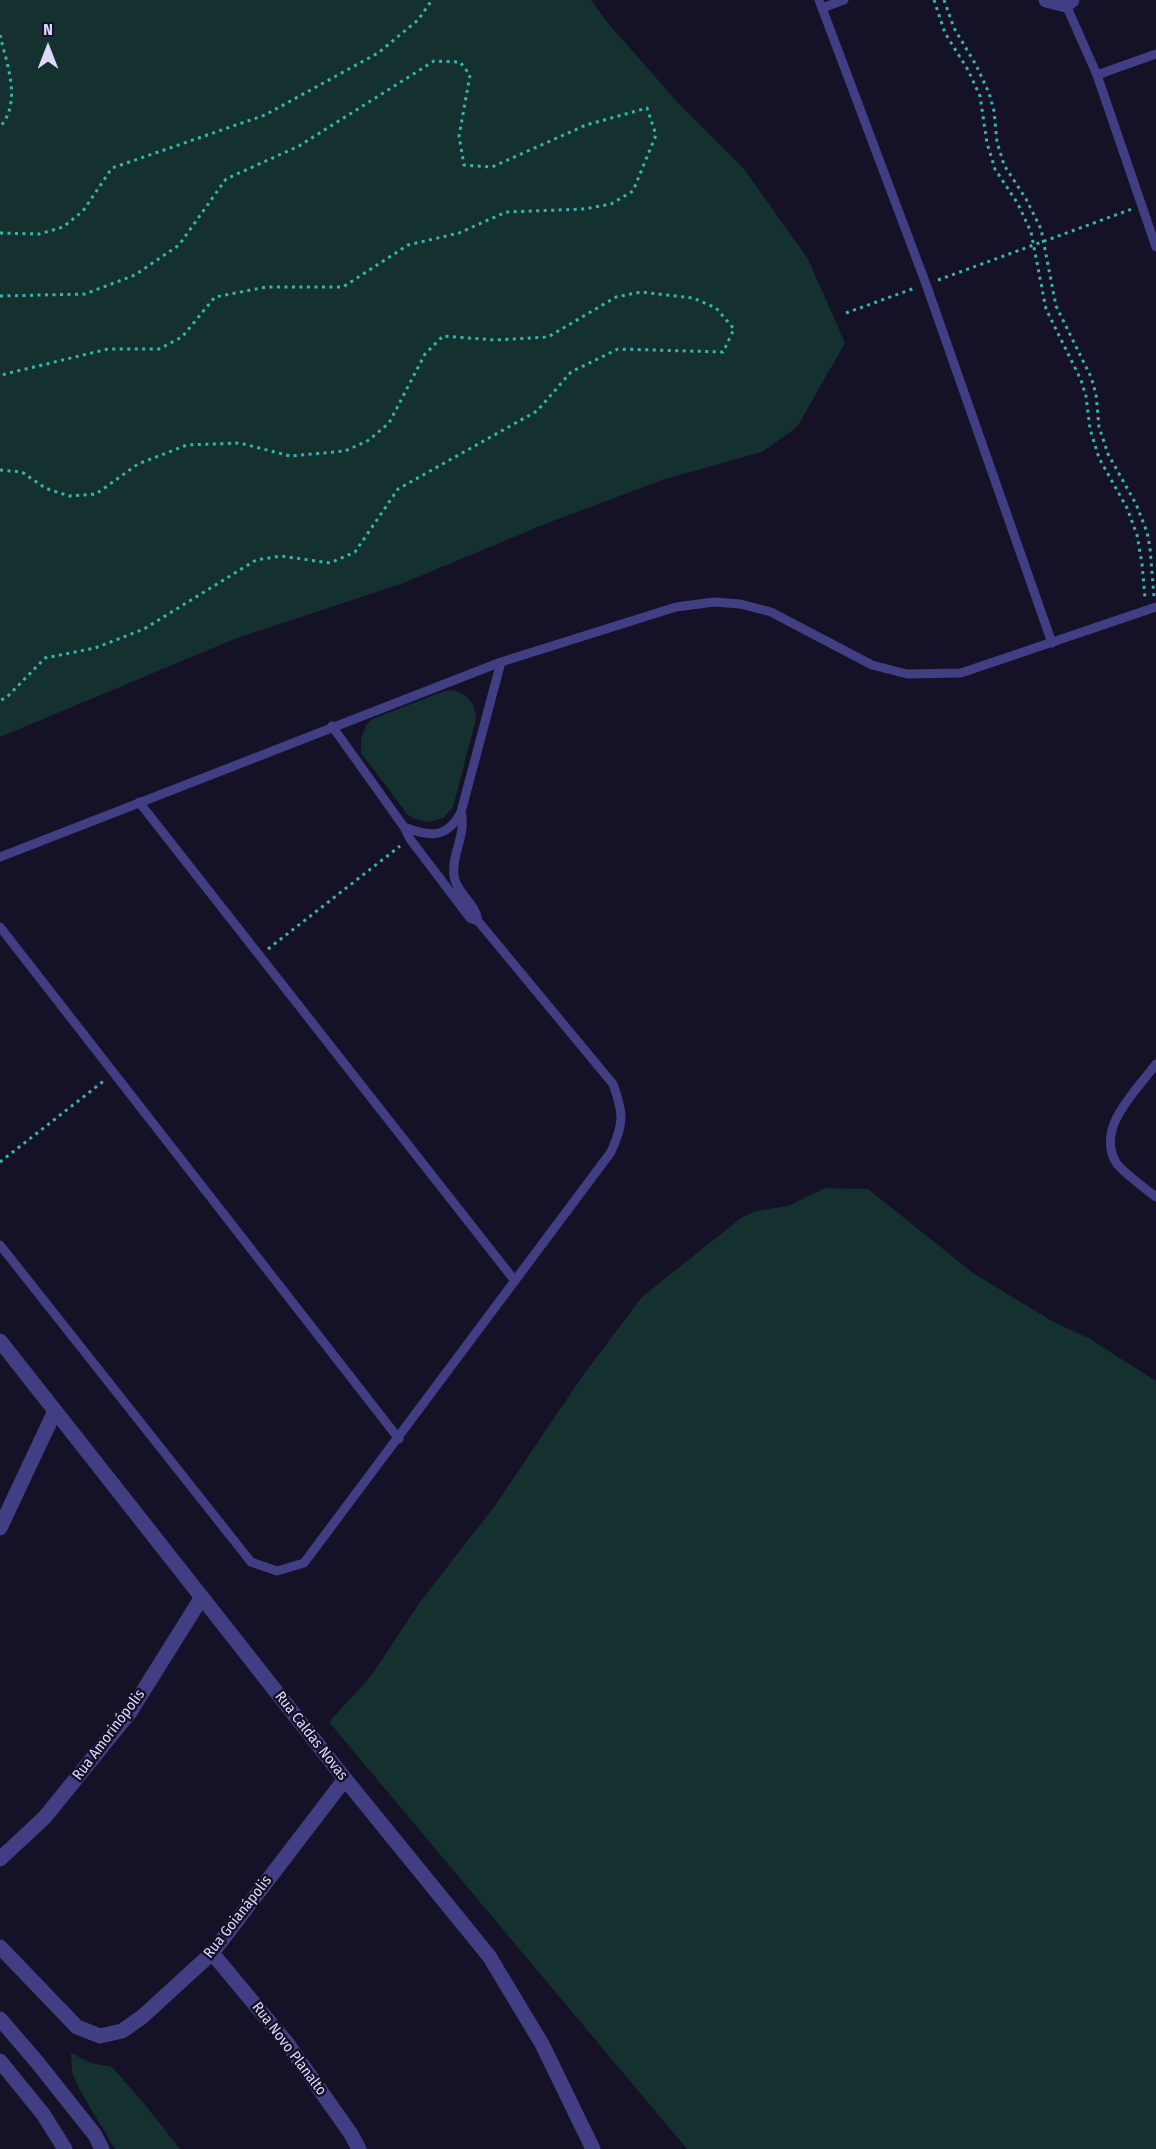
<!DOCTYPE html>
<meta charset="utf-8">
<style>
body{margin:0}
#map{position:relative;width:1156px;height:2149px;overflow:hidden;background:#151127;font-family:"Fira Sans Condensed",sans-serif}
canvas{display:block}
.north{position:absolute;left:18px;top:18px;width:60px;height:60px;-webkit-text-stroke:4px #151127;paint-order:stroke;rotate:0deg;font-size:16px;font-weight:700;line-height:24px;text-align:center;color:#ddd9fd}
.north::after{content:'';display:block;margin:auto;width:21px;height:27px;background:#ddd9fd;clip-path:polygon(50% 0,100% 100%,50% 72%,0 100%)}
</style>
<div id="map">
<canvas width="1156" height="2149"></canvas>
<div class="north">N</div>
</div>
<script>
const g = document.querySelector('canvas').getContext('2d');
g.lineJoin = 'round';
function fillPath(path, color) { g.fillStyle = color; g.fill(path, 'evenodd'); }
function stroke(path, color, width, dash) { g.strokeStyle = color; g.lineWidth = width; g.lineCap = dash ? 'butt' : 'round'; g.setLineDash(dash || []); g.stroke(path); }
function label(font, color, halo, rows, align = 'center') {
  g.font = font + ' "Fira Sans Condensed",sans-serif'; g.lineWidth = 5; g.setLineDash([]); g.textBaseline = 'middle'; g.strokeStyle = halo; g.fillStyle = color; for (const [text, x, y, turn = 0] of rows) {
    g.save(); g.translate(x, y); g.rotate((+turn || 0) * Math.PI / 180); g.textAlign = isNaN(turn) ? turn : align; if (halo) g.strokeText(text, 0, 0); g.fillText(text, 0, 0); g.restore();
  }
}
const green = new Path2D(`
 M0 0H591L607 22 680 105 744 169 808 259 845 343 797 427 762 452 665 479 545 524 401 584 237 638 0 737Z
 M451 690C467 693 476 703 476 719L453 807 443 818 429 822 415 819 408 815 361 753V738L367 724 372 719 445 691Z
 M825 1188 868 1189 973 1273 1050 1320 1090 1339 1156 1381V2149H687L329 1722 371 1676 420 1602 494 1507 581 1378 642 1297 741 1218 756 1211 788 1206Z
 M71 2053 91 2063 112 2067 142 2101 180 2149H115L79 2089 72 2072Z`);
const path = new Path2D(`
 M934 0 945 33 968 70 980 96 987 143 995 169 1018 204 1031 232 1046 309 1081 380 1086 396 1090 429 1099 458 1127 508 1137 535 1142 564 1145 598
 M944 0 954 28 976 65 989 93 994 111 997 142 1004 165 1026 199 1041 229 1056 306 1091 377 1096 394 1099 427 1108 454 1136 504 1147 532 1150 548 1154 597
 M0 35C7 65 22 102 0 127
 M0 233 39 234 63 227 83 211 112 168 265 115 378 53 418 20 432 0
 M938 280 1132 209
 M0 296 85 294 135 275 179 245 226 179 299 146 434 61 460 62 470 75 459 136 464 165 492 167 586 125 647 108 656 135 633 191 611 204 584 209 506 212 459 233 408 245 343 287H266L215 297 182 337 159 349H108L5 374 0 377
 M846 313 915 288
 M0 470 22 472 45 488 69 496 96 494 138 464 187 445 240 443 290 456 345 451 369 440 389 423 425 354 443 336 495 340 548 337 616 297 641 292 693 298 716 308 734 329 723 352 618 349 571 372 537 411 398 489 355 552 330 563 281 556 256 560 144 629 95 648 45 658 9 695 0 701
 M268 949 400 846
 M0 1162 105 1080`);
const service = new Path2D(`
 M819 0 926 284 1052 643
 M1066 5 1097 75 1156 247
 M822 8 844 0
 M1097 75 1156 54
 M332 726 404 827 410 839 470 918 478 921
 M139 802 515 1281
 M404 827C430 837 447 839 461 812L501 662
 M0 857 501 662 676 607 714 602 740 604 771 612 872 665 907 674 961 673 1156 607
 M0 927 399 1439
 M1156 1064C1136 1091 1094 1129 1117 1164 1124 1173 1146 1189 1156 1197
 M0 1245 251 1562 277 1571 304 1563 611 1152C624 1123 624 1114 613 1084L478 921C476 903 456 893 454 876 451 854 467 834 461 812`);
const minor = new Path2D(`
 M1046 0 1066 5 1072 0
 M0 1341 345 1779 489 1956 542 2044 593 2149
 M0 1528 55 1411
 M0 1859 45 1817 130 1712 202 1597
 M0 1947 77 2027 100 2036 122 2031 142 2017 212 1953 345 1779
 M212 1953 287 2043 351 2134 359 2149`);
const tertiary = new Path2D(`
 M0 2019 37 2062 95 2135 102 2149
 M0 2061 43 2114 65 2149`);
const streetNames = [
 ["Rua Amorinópolis",109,1735,-53],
 ["Rua Caldas Novas",311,1736,52],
 ["Rua Goianápolis",238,1917,-52],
 ["Rua Novo Planalto",289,2049,53]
];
fillPath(green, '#143130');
stroke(path, '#35b5af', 3, [3, 4.5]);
stroke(service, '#413e84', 9);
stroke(minor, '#413e84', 15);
stroke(tertiary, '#413e84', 15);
label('15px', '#ddd9fd', '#151127', streetNames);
</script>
